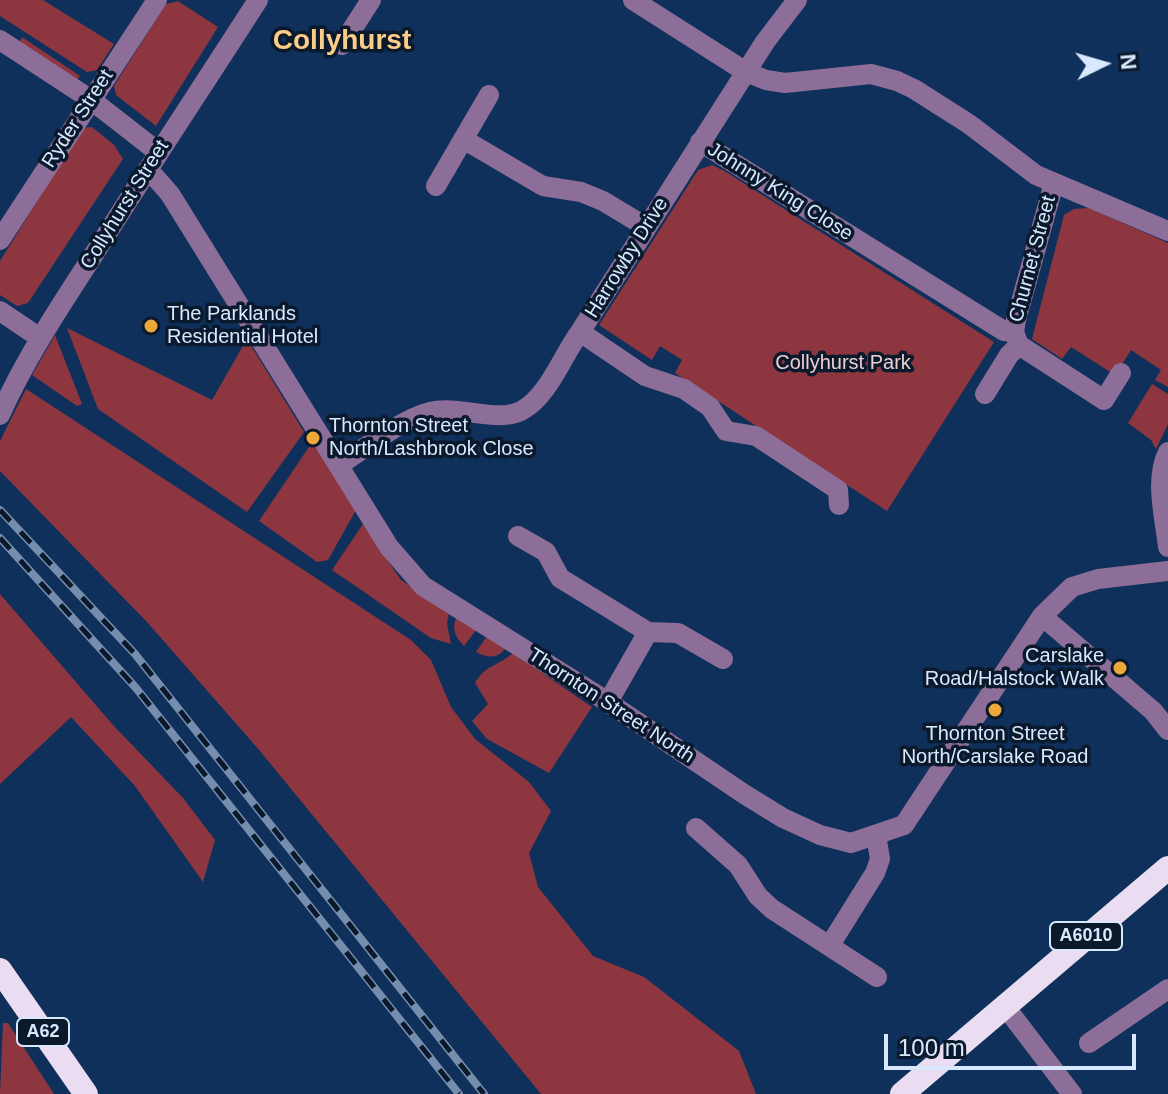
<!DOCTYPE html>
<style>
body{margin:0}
#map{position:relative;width:1168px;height:1094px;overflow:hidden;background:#0f305a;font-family:Arial,sans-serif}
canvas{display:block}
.north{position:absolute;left:1064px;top:24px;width:80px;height:80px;-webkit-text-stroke:6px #0b192c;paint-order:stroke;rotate:85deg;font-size:22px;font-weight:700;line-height:32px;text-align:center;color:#d8e8fd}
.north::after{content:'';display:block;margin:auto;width:28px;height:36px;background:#d8e8fd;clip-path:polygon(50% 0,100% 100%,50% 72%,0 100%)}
.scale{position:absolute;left:884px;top:1034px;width:252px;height:36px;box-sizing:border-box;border:4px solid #d8e8fd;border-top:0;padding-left:10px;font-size:24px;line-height:28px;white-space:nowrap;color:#d8e8fd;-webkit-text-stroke:6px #0b192c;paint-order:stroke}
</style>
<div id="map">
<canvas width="1168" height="1094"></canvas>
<div class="north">N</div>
<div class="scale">100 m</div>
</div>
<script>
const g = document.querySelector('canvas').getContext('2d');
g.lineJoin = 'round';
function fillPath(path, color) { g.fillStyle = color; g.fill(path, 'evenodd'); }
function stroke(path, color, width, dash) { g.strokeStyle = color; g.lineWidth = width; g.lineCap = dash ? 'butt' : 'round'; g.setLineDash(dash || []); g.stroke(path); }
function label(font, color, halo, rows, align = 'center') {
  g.font = font + ' Arial,sans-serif'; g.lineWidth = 7; g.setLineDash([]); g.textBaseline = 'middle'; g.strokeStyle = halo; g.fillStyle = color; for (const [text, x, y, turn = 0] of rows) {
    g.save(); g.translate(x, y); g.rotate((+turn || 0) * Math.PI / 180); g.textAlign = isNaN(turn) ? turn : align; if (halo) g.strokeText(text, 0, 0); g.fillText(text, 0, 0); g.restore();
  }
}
const green = new Path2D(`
 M0 0H43L114 44 97 70 87 72 0 16Z
 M178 1 218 27 156 126 116 95 114 86 166 4Z
 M22 37 80 76 76 81 19 43Z
 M92 127 114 145 123 159 28 303 17 306 0 295V261L83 128Z
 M712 165 726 172 994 342 887 511 675 373 682 360 660 346 652 360 599 325 698 170Z
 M1089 208 1168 243V387L1155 380 1161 370 1131 350 1115 375 1071 347 1062 359 1032 339 1064 215 1074 209Z
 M67 328 212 400 247 339 304 432 247 512 98 409Z
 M55 335 82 404 77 406 32 375Z
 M1152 384 1168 394V424L1156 449 1151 440 1128 423Z
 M26 389 411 640 431 660 451 707 475 739 529 782 551 811 529 853 538 887 593 956 644 977 739 1051 756 1094H541L260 751 147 622 0 471V441Z
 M313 441 356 510 328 560 317 562 259 521Z
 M363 524 401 580 449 613 447 624 451 644 431 638 332 570Z
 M0 594 113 725 183 798 215 840 203 882 135 786 71 717 0 784Z
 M457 616 476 630 464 646C455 637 451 628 457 616Z
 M487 636 505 649C497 659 487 658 476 652Z
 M513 653 592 707 549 773 487 739 472 721 488 704 475 683C486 664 497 667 513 653Z
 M3 1023H8L54 1094H0Z`);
const minor = new Path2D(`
 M633 0 746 72 766 80 785 83 871 74 897 81 914 89 969 124 1036 175 1168 231
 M797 0 765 42 580 332 645 376 684 389 710 407 726 431 756 436 838 490 839 505
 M0 40 90 99 158 152
 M342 45 371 0
 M463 139 543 186 581 192 603 201 646 227
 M700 142 1004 331 1014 332
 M148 169 170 194 389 547 423 586 608 702 744 794 783 818 820 835 851 843 904 825 1042 616 1072 587 1098 579 1168 571
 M1054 183 1016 320 1014 332 1019 345 1104 400 1121 373
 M436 186 489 95
 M0 240 157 0
 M0 311 40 338
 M985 394 1009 355 1019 345
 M0 415C26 357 61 305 96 251 149 167 204 84 258 0
 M1168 452C1154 480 1165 518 1168 547
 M339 465C366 448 400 420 430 412 458 405 498 423 521 411 549 396 562 356 580 332
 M518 536 546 552 560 578 648 632
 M1042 616 1153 711 1168 730
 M608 702 648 632 678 633 723 659
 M696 828 738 865 758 896 772 909 877 977
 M830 945 875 873 880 859 876 835
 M1004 1005 1072 1094
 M1089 1043 1168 989`);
const highway = new Path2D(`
 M0 970 86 1094
 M902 1094 1168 868`);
const rail = new Path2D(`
 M0 510 135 654 484 1094
 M0 538 136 688 459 1094`);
const markers = [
 [151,326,8,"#eba93a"],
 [313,438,8,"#eba93a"],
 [1120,668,8,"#eba93a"],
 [995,710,8,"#eba93a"]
];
const shields = [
 [1086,936,72],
 [43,1032,52]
];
const shieldNames = [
 ["A6010",1086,936],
 ["A62",43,1032]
];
const streetNames = [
 ["Ryder Street",78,119,-57],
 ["Johnny King Close",780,192,32],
 ["Collyhurst Street",125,205,-58],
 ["Harrowby Drive",627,258,-58],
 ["Churnet Street",1033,259,-75],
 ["Thornton Street North",611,706,33]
];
const poiNames = [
 ["The Parklands",167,314],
 ["Residential Hotel",167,337],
 ["Thornton Street",329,426],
 ["North/Lashbrook Close",329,449],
 ["Carslake",1104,656,"right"],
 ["Road/Halstock Walk",1104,679,"right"],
 ["Thornton Street",995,734,"center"],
 ["North/Carslake Road",995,757,"center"]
];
const parkNames = [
 ["Collyhurst Park",843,363]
];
const districtNames = [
 ["Collyhurst",342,41]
];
fillPath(green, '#8e3640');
stroke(minor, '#8c6e98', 20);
stroke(highway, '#ebddf1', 24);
stroke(rail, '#768ead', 8);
stroke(rail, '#0b192c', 5, [15]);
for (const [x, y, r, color] of markers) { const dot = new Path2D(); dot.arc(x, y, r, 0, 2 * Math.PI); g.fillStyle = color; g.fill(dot); stroke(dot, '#0b192c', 3); }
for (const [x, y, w] of shields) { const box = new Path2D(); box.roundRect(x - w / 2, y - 14, w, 28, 6); g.fillStyle = '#0b192c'; g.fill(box); stroke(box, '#d8e8fd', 2); }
label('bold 18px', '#d8e8fd', null, shieldNames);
label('20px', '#d8e8fd', '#0b192c', streetNames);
label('20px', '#d8e8fd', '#0b192c', poiNames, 'left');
label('20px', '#eecdce', '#0b192c', parkNames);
label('bold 28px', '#fbcd89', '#0b192c', districtNames);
</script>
